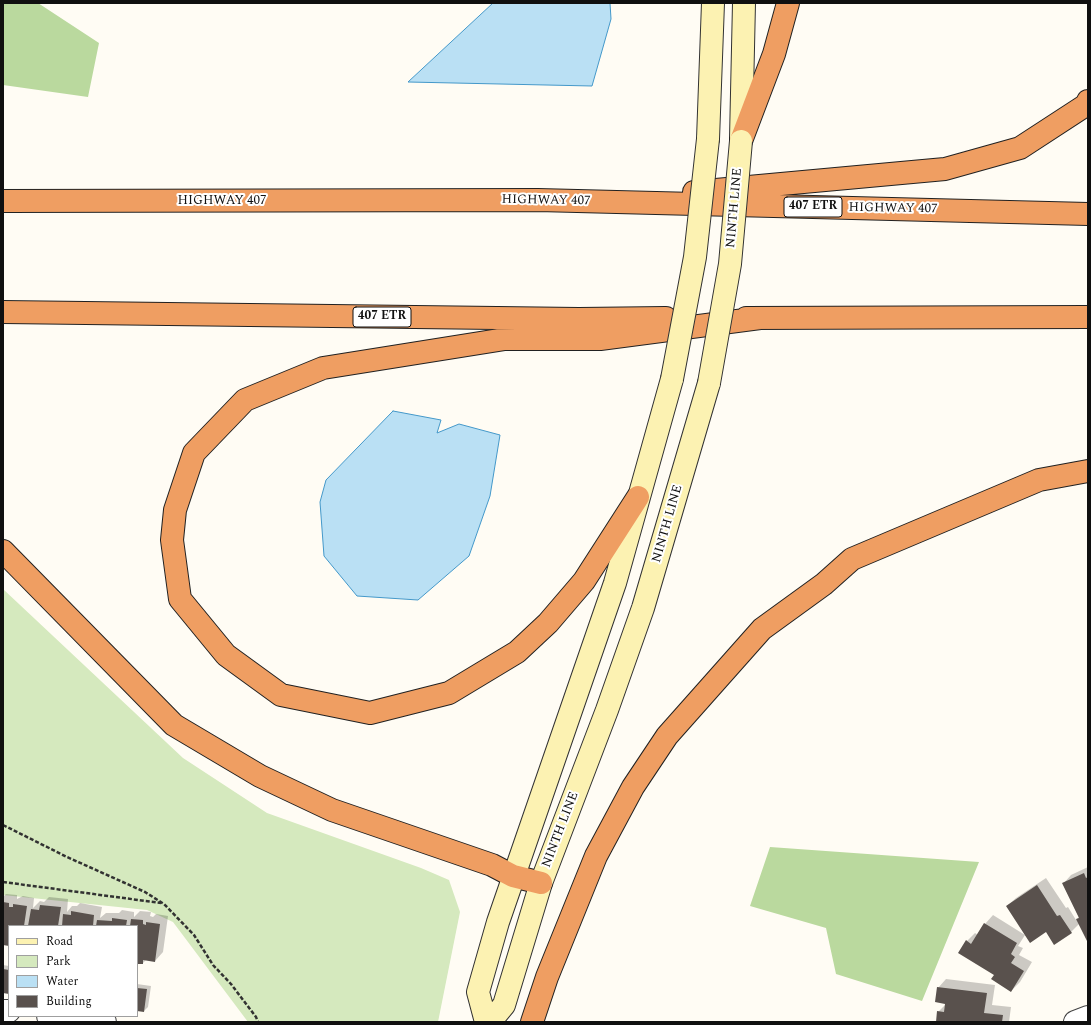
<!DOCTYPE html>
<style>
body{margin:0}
#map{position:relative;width:1091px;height:1025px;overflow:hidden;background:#fffcf4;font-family:Spectral,serif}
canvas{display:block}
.frame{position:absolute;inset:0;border:4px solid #101010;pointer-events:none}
.legend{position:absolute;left:8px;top:925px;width:130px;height:92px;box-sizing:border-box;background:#fff;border:1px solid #9f9f9f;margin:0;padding:5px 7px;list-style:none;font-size:12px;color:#101010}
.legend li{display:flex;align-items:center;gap:8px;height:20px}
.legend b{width:20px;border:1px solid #9f9f9f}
</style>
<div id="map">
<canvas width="1091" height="1025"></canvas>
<div class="frame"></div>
<ul class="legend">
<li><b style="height:5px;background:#fcf2b2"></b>Road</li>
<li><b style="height:11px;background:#d5e9be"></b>Park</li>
<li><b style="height:11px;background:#bae0f4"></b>Water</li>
<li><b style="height:11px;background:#59514d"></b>Building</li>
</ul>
</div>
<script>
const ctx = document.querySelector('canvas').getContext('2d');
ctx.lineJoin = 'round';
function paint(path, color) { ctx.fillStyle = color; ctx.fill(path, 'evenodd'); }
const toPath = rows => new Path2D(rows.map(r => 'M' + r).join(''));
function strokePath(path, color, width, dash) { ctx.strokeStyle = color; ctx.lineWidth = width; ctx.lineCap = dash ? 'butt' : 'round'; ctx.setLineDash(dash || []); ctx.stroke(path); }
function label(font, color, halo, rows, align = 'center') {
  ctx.font = font + ' Spectral,serif'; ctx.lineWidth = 4; ctx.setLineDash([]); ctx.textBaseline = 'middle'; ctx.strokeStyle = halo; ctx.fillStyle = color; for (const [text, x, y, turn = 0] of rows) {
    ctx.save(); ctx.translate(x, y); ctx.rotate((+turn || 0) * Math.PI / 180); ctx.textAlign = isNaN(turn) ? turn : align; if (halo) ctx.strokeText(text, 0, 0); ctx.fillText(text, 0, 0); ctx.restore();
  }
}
paint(toPath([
 [3,589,183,758,267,813,421,868,449,880,460,912,438,1022,248,1022,173,922,147,910,3,895]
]), '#d5e9be');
paint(toPath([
 [3,3,38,3,99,43,88,97,3,85],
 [770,847,979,862,922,1001,836,974,826,928,750,906]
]), '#bad99e');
const water = toPath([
 [493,3,610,3,611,19,592,86,408,82,493,3],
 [393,411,441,420,437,433,459,424,500,435,490,496,469,556,418,600,357,596,324,556,320,502,326,480,393,411]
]);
paint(water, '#bae0f4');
strokePath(water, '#4498c9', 1);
paint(toPath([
 [1088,867,1087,940,1079,924,1071,932,1046,931,1007,906,1016,898,1046,878,1066,908,1068,907,1076,920,1079,917,1063,884,1071,875],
 [6,894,17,895,17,899,23,896,34,898,33,908,40,901,44,902,49,897,68,899,67,912,72,906,77,906,80,903,102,907,100,918,106,913,119,913,122,910,134,912,134,917,140,911,151,912,150,916,153,917,156,914,168,916,163,952,155,961,146,960,143,963,137,963,137,926,9,926,9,945,3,944,3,897],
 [993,915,1025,935,1018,946,1023,948,1019,955,1032,962,1020,982,1011,991,995,975,967,941,975,933,978,935,985,924],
 [3,965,9,966,9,993,3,992],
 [946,979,995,985,992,1005,1011,1007,1009,1022,937,1022,938,1012,947,1003,938,988],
 [137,984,151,986,148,1007,144,1011,137,1010]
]), '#0003');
paint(toPath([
 [1084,873,1086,878,1088,877,1087,941,1076,919,1079,918,1062,883],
 [1037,885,1057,916,1060,915,1072,933,1054,945,1046,932,1030,943,1006,906],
 [3,902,9,903,9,907,13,907,13,904,27,906,24,926,9,926,9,946,3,945],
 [40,905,61,907,58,926,28,926,31,909,39,910],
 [71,911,94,915,93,926,62,926,63,914,71,915],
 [112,918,127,920,126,926,96,926,97,920,112,921],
 [131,919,143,920,143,924,146,925,146,922,160,924,155,962,143,960,143,964,137,964,137,926,130,926],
 [984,923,1017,943,1011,954,1015,957,1011,963,1024,971,1011,992,991,979,994,975,958,953,966,940,971,944],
 [3,969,9,970,9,994,3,993],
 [937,987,987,993,984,1013,1003,1015,1002,1022,936,1022,937,1011,944,1012,945,1004,935,1002],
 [137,988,147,989,144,1012,137,1011]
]), '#59514d');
const minor = toPath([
 [3,1011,9,1011],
 [48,1016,105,1022],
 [1075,1022,1088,1017]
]);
const secondary = toPath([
 [741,138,744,3],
 [708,139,713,3],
 [486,1022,478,992,498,922,615,583,672,379],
 [490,1022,504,1005,541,883,607,710,643,608,709,383]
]);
const motorway = toPath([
 [741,141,774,54,788,3],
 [694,192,945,169,1020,148,1086,105,1088,101],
 [3,201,538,200,1088,214],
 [3,312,579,319,666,318],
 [746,318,1088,317],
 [638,497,584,581,548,623,517,652,449,693,370,713,281,695,226,655,180,599,172,540,175,510,194,453,245,400,323,368,505,339,600,339,760,318],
 [3,551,174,725,260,776,332,810,492,865,513,876,541,883],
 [532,1022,547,977,596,856,633,787,667,736,762,629,824,584,852,559,1039,480,1088,471]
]);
strokePath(minor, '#434343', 24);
strokePath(secondary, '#323232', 24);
strokePath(motorway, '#212121', 24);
strokePath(toPath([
 [3,825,67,857,145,892,164,904,194,935,213,965,231,984,256,1017,258,1022],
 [3,882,161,903]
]), '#323232', 2.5, [4, 2]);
strokePath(minor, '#fff', 22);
strokePath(secondary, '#fcf2b2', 22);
strokePath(motorway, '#ef9e62', 22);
const secondaryBridge = toPath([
 [672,379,695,257,708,139],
 [709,383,730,264,741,141]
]);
strokePath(secondaryBridge, '#323232', 24, []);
strokePath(secondaryBridge, '#fcf2b2', 22);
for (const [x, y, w] of [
 [813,207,58],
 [382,317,58]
]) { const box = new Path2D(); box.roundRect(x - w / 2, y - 10, w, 20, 3); ctx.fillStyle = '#fff'; ctx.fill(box); strokePath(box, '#101010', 1); }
label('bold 12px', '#101010', null, [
 ["407 ETR",813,207],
 ["407 ETR",382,317]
]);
label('13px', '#101010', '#fff', [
 ["HIGHWAY 407",222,201],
 ["HIGHWAY 407",546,201,1],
 ["NINTH LINE",735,208,-85],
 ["HIGHWAY 407",893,209,1],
 ["NINTH LINE",668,524,-74],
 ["NINTH LINE",561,830,-69]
]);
</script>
